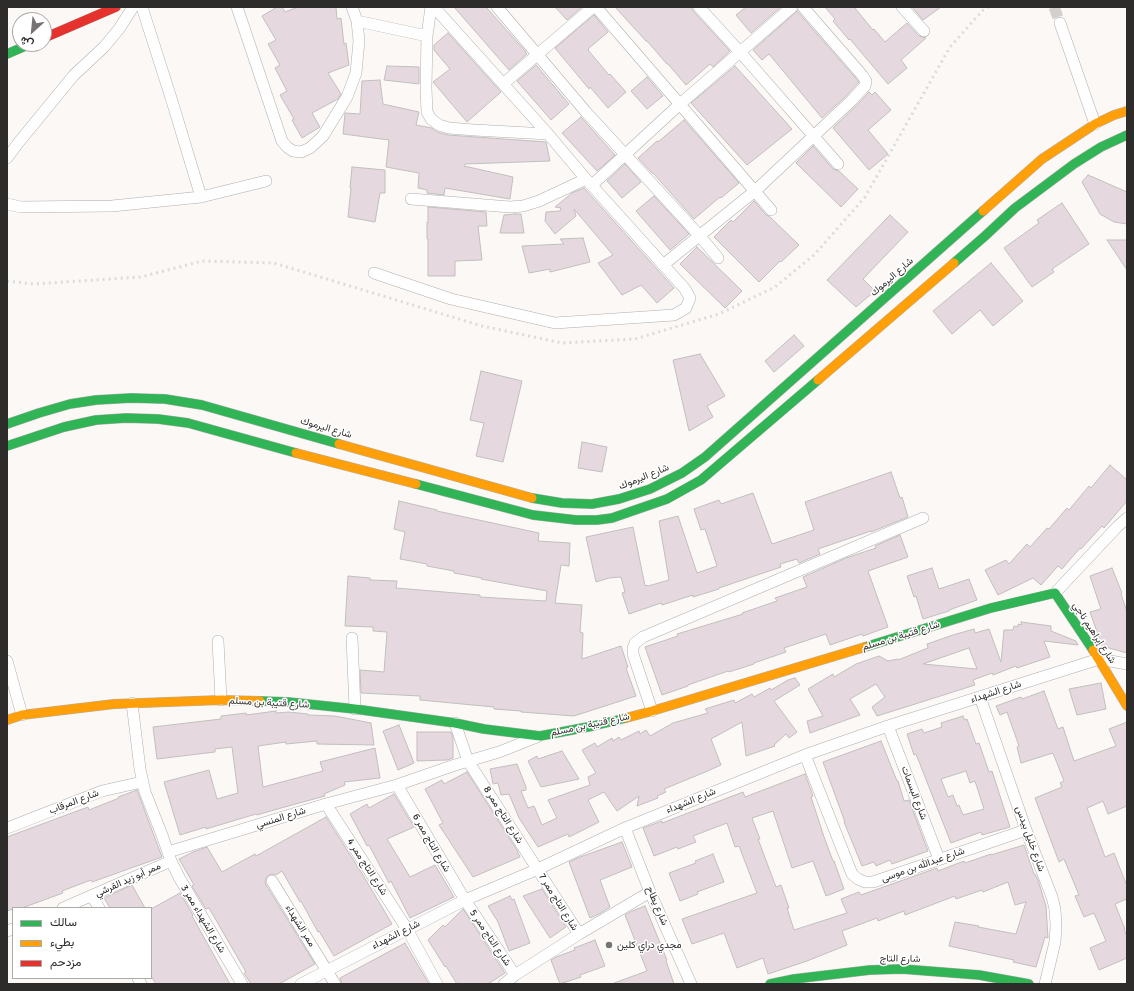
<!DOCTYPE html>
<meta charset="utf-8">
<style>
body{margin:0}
#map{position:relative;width:1134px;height:991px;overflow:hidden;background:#fbf8f6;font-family:Signika,Vazirmatn,sans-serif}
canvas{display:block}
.frame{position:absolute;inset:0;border:8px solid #2e2c2b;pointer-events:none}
.legend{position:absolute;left:12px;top:907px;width:140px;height:72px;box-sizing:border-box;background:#fff;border:1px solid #ababaa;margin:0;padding:5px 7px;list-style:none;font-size:12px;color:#2e2c2b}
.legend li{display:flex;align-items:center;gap:8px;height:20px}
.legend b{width:20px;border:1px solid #ababaa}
.north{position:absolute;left:12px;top:12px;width:40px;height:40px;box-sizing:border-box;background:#fff;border:1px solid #ababaa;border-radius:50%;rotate:207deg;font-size:11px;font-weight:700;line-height:16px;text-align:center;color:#2e2c2b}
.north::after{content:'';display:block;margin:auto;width:14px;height:18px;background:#767372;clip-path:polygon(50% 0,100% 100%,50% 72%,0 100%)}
</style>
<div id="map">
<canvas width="1134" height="991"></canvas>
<div class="frame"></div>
<ul class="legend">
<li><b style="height:5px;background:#30b455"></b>سالك</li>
<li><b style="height:5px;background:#ff9f0a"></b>بطيء</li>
<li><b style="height:5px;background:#e5322d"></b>مزدحم</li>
</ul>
<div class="north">ش</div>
</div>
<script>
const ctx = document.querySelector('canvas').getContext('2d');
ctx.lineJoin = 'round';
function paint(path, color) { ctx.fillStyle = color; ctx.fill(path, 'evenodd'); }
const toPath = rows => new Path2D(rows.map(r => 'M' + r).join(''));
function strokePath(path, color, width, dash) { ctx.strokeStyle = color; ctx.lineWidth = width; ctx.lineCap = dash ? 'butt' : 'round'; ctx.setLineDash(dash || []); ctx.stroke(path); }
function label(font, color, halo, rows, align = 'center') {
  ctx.font = font + ' Signika,Vazirmatn,sans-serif'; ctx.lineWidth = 3; ctx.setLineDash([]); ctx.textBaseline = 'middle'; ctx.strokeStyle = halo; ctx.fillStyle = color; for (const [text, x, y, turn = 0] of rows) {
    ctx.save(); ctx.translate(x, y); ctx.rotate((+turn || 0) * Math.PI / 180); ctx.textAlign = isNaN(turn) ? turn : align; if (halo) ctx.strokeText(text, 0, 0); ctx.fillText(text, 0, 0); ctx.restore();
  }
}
const building = toPath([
 [277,7,282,7,285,12,298,7,336,7,337,19,341,18,344,44,346,43,349,65,328,73,341,94,338,99,312,113,320,127,302,138,292,120,294,119,280,95,287,91,275,68,280,65,268,44,276,40,262,16,277,7],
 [454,7,486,7,526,52,525,52,527,54,509,70,454,7],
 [555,7,582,7,567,20,555,7],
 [615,7,691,7,694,12,730,51,713,67,710,64,686,85,668,64,667,64,647,41,646,41,615,7],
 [746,7,781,7,751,33,736,15,746,7],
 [825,7,854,7,873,30,874,29,885,42,907,23,919,36,926,38,901,60,907,68,888,84,850,39,849,40,833,21,835,19,825,7],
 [912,7,941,7,923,20,912,7],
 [797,11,859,82,846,96,822,118,769,54,762,60,753,50,797,11],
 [594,15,608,32,588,49,589,50,588,50,609,75,610,74,626,92,608,108,590,87,589,89,555,48,594,15],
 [448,33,501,92,467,122,433,82,450,69,434,50,434,45,448,33],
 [536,65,569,104,551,120,517,81,536,65],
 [387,66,419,67,419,84,384,80,387,66],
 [735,66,792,129,747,165,691,103,735,66],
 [647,77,663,96,647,109,631,91,647,77],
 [380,80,383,104,419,112,416,125,432,128,437,132,448,135,546,142,550,161,465,164,464,166,513,177,510,199,445,188,444,195,427,193,427,190,418,188,419,173,386,167,389,140,343,134,345,113,360,114,362,81,380,80],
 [869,92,872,95,875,92,891,110,868,130,888,154,869,170,833,128,856,106,869,92],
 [581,117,615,155,597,171,562,133,581,117],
 [684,120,739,183,721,198,720,197,694,219,653,173,652,173,638,158,657,141,658,142,684,120],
 [813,146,833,169,835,170,839,171,858,189,841,207,796,163,813,146],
 [625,164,641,182,622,198,607,181,625,164],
 [352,167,385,170,385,193,380,193,375,222,348,217,351,188,350,188,352,167],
 [1088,175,1127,192,1127,224,1114,222,1100,214,1082,182,1088,175],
 [584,188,674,288,657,303,641,285,622,295,598,263,613,255,574,209,576,216,555,234,545,221,546,212,560,211,561,208,555,207,572,193,584,188],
 [654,196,689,234,670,250,636,211,654,196],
 [754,201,766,215,770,217,799,245,781,262,780,261,759,282,714,237,731,220,733,222,754,201],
 [1062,203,1089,244,1052,269,1054,272,1032,287,1004,248,1039,223,1037,220,1062,203],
 [428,207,486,212,487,226,478,226,482,260,455,261,455,276,428,276,428,239,427,239,427,222,428,223,428,207],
 [515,214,521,214,524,233,500,233,504,215,515,214],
 [890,215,908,232,863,279,875,291,856,307,827,280,890,215],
 [583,238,590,262,550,272,550,269,529,273,522,246,564,244,560,239,583,238],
 [1107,240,1127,240,1127,270,1107,240],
 [697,247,742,291,725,308,680,264,697,247],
 [991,263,1023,301,993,326,980,310,952,334,933,311,991,263],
 [794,335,804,346,774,372,765,361,794,335],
 [700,354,725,396,707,406,713,417,689,431,673,360,700,354],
 [481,371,522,381,503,462,476,456,484,423,470,420,481,371],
 [582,442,607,447,602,472,578,468,582,442],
 [1110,465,1127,480,1127,501,1104,528,1102,526,1081,549,1080,548,1062,569,1058,566,1041,585,1033,578,998,595,985,570,1006,560,1009,564,1027,544,1030,547,1047,528,1049,529,1067,508,1069,510,1089,486,1091,488,1110,465],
 [891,472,900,498,902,497,908,517,871,532,871,531,818,549,820,554,799,563,797,559,780,564,781,567,719,588,719,589,693,597,693,595,662,605,661,603,629,614,622,593,625,592,621,577,609,578,596,582,586,537,633,527,645,586,647,585,648,586,669,580,659,521,678,516,697,573,717,566,705,529,701,530,694,509,719,500,721,504,753,493,772,544,814,530,805,502,891,472],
 [399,501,437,510,437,511,539,533,538,541,570,543,569,566,561,565,555,603,582,605,580,632,583,633,582,659,621,646,628,667,626,668,636,696,574,716,521,712,521,711,494,709,494,707,420,700,420,696,361,693,360,670,384,672,387,632,373,631,373,627,345,626,348,576,370,578,370,580,397,581,396,588,480,595,480,597,546,601,547,591,481,579,482,578,454,573,454,571,427,566,427,564,400,559,405,532,394,529,399,501],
 [900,535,908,557,868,571,888,627,863,636,862,634,830,645,826,634,784,648,786,652,754,663,754,664,729,672,728,671,688,685,688,686,662,695,645,647,678,636,677,634,743,614,742,613,777,601,775,598,807,587,803,577,846,558,876,548,875,546,900,535],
 [932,568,939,589,969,579,977,600,949,610,949,611,923,619,916,596,914,597,907,576,932,568],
 [1112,568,1122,593,1121,594,1127,612,1127,653,1102,646,1090,612,1101,609,1090,576,1112,568],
 [1021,622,1051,626,1051,631,1076,641,1078,645,1044,641,1050,657,1017,668,1016,666,993,675,992,673,973,680,975,685,912,705,877,716,872,707,885,697,876,684,850,699,860,715,810,733,807,721,823,716,808,689,833,674,834,677,856,664,879,656,888,661,898,659,898,660,928,648,927,644,953,635,974,629,975,633,989,629,1001,662,1004,630,1013,630,1014,626,1018,627,1018,624,1022,625,1021,622],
 [969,648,977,669,923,664,969,648],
 [795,678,800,685,774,701,797,732,789,738,786,734,774,745,775,746,746,756,742,722,711,739,721,765,703,773,664,789,666,792,657,796,658,798,637,806,639,796,617,811,604,792,588,800,599,822,569,837,568,834,538,847,519,818,509,794,501,795,498,783,493,784,490,769,517,764,526,787,526,790,521,791,528,808,534,806,542,825,557,818,548,800,590,785,588,777,596,773,582,750,595,743,597,747,612,738,613,741,619,737,621,740,639,731,640,734,646,730,650,736,673,723,708,713,705,709,734,700,735,703,752,694,754,697,770,688,771,690,788,680,795,678],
 [1101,683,1106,709,1077,715,1069,689,1101,683],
 [1044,691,1058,729,1063,727,1074,761,1116,746,1109,729,1127,722,1127,806,1108,814,1103,801,1087,808,1105,857,1114,853,1127,886,1127,899,1115,904,1125,929,1124,929,1127,936,1127,958,1099,970,1090,948,1106,941,1094,913,1084,917,1075,896,1079,895,1064,859,1059,862,1035,798,1062,787,1060,783,1064,781,1053,753,1021,763,1017,747,1019,746,1007,712,1000,715,996,706,1021,697,1022,699,1044,691],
 [276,711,276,713,289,712,308,714,308,715,335,716,371,723,374,745,317,744,317,741,286,744,286,742,258,746,263,787,323,771,320,762,375,748,380,778,344,782,345,785,324,794,325,796,281,808,257,815,256,814,206,829,206,827,180,835,164,782,209,770,217,799,238,793,232,747,215,749,215,752,157,759,153,727,221,719,221,716,246,713,246,715,276,711],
 [963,716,965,720,967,719,976,744,979,743,989,772,992,771,1010,827,982,835,981,832,951,843,916,754,914,755,907,734,922,729,924,733,942,727,941,723,963,716],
 [966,771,970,783,975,781,984,809,963,815,959,805,957,806,953,795,948,797,941,779,966,771],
 [399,725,414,763,398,770,383,731,399,725],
 [417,732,451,732,453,737,453,758,447,760,417,761,417,732],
 [881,741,897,781,898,781,904,801,909,800,928,851,892,864,890,860,876,866,874,862,862,866,844,822,845,822,823,762,881,741],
 [562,751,579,779,541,787,528,761,537,756,538,759,562,751],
 [467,772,517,850,520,857,473,877,439,825,443,823,425,789,442,780,444,784,467,772],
 [805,774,813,796,811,797,824,837,833,861,834,861,844,889,826,896,813,861,792,868,773,811,752,818,760,839,758,839,776,887,781,885,789,908,787,908,794,930,847,913,841,899,859,892,861,895,937,868,938,871,964,861,965,863,991,854,991,855,1024,845,1034,874,1035,874,1038,880,1046,906,1048,938,1045,937,1036,967,1013,962,1014,960,949,946,955,922,979,926,978,927,1016,934,1026,902,1015,905,1008,882,983,892,982,890,956,899,955,896,905,915,904,911,878,921,877,918,842,931,847,945,807,961,768,974,763,958,737,968,724,933,692,944,682,919,757,893,739,846,735,847,727,823,693,836,696,842,678,849,677,847,654,856,643,828,662,821,662,823,743,792,745,797,805,774],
 [137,790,162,857,92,882,91,880,62,891,63,893,22,908,13,908,13,909,7,911,7,837,88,807,89,810,119,798,118,797,137,790],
 [394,794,414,827,387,839,410,877,435,865,454,897,410,918,391,881,389,883,369,845,367,846,350,814,367,804,369,808,394,794],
 [326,817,363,875,392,924,334,956,319,931,318,932,301,901,300,902,282,871,276,875,272,874,269,875,266,878,265,882,266,885,315,964,279,984,251,984,244,973,246,972,209,908,206,909,192,886,194,885,179,859,193,852,207,847,222,872,255,854,256,856,326,817],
 [622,842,632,867,600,880,610,907,599,914,590,918,569,862,580,857,622,842],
 [713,854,724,882,697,892,698,894,680,901,669,873,696,863,695,861,713,854],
 [132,885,145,908,110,908,104,898,132,885],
 [542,889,566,927,550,938,523,896,542,889],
 [180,893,193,915,192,916,230,984,156,984,151,976,151,909,180,893],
 [510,896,512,900,514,899,530,943,509,951,498,922,488,906,510,896],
 [645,906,667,960,666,961,674,984,614,984,614,983,647,971,625,915,632,911,645,906],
 [463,909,505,973,488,984,457,984,446,966,445,967,428,940,443,925,445,927,463,909],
 [595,940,605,966,580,975,581,977,560,984,551,960,556,957,575,950,574,948,595,940],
 [405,943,429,984,342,984,340,978,405,943]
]);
paint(building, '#e6d8df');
strokePath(building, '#c1bfbe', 1);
strokePath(toPath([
 [1054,7,1060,23]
]), '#d2cfcd', 11, [11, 5.5]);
const street = toPath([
 [142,7,172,101,201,197],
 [237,7,282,141,287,147,293,151,301,152,310,148,323,136,347,97,356,73,359,41,357,21,352,7],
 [431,7,427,36,426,88,427,112,431,119,439,125,449,128,474,130,548,134],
 [497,7,586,112,699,235,718,258],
 [596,7,771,210],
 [699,7,740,52,838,164],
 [902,7,924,31],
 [357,21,427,36],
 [1060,23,1095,124],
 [503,84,593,7],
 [7,158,19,142,74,75,104,47,119,29,133,7],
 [592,185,680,104,792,7],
 [411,199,510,207,523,206,539,201,586,179],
 [7,204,21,207,112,206,201,197,266,181],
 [663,265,755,191,851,101,865,86,866,81,862,75,803,7],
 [374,273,451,299,555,323,674,315,686,308,690,298,685,289,586,179,548,134,434,7],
 [1055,593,1118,526,1127,518],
 [352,638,355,709],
 [218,641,221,700],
 [7,661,22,715],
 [980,697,1026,830,1052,897,1055,909,1056,925,1055,942,1045,984],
 [132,703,140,769,145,792,162,835,171,861,180,879,242,984],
 [652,711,633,654,633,648,635,643,643,637,923,518],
 [455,723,468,761,579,934],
 [888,726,939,859],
 [805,755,852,874,858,879,865,882,873,882,1026,830],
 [397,785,465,900,515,975],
 [326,804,407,929,437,984],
 [7,828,102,791,142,782],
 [625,828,650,892,691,984],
 [168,852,326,804,397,785,455,765,499,752,537,737],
 [272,881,335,984],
 [92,896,99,908],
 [63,908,171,861],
 [7,931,13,929],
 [138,978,141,984],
 [301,984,465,900,538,869,625,828,805,755,888,726,1099,659,1127,664],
 [504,984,515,975,579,934,650,892]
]);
const fast = toPath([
 [7,54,30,44],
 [954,263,985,236,1015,208,1074,164,1101,147,1127,135],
 [7,424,39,413,70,404,96,400,131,398,165,399,202,405,339,444],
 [7,446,64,427,96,420,126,418,158,419,188,423,296,453],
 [416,484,533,515,576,520,597,520,612,518,667,499,701,480,818,380],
 [532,498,562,503,592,504,619,499,650,489,682,473,705,457,983,211],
 [865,647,991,608,1055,593,1093,650],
 [260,701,288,702,355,709,455,723,484,729,540,736,593,726,626,718],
 [770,984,794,979,870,970,902,969,979,975,1029,984]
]);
const slow = toPath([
 [983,211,1042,159,1095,124,1114,115,1127,111],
 [818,380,954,263],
 [339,444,532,498],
 [296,453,416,484],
 [1093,650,1127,706],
 [626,718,652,711,865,647],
 [7,720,22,715,114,704,221,700,260,701]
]);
const jam = toPath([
 [44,38,116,7]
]);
strokePath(street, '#b1afad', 12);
strokePath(fast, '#b1afad', 10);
strokePath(slow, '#b1afad', 10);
strokePath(jam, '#b1afad', 10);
strokePath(street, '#fefefe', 11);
strokePath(fast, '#30b455', 9);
strokePath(slow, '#ff9f0a', 9);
strokePath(jam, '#e5322d', 9);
strokePath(toPath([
 [7,281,34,284,141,277,202,261,274,263,482,326,562,343,635,339,719,314,775,287,814,255,865,197,950,47,983,10,989,7]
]), '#dcdbdb', 3, [2, 4]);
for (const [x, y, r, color] of [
 [609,945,4,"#767372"]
]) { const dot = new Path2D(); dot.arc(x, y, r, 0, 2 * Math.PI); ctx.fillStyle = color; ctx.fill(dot); strokePath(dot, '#fff', 1.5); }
label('10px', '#2e2c2b', '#fff', [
 ["شارع اليرموك",892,277,-41],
 ["شارع اليرموك",326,428,16],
 ["شارع اليرموك",644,477,-22],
 ["شارع إبراهيم ناجي",1094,633,57],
 ["شارع قتيبة بن مسلم",901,636,-17],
 ["شارع الشهداء",996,692,-18],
 ["شارع قتيبة بن مسلم",269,703,3],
 ["شارع قتيبة بن مسلم",590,725,-12],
 ["شارع البسمات",914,793,69],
 ["شارع الشهداء",691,801,-22],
 ["شارع المرقاب",74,802,-21],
 ["شارع التاج ممر 8",503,815,58],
 ["شارع المنسي",281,818,-17],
 ["شارع خليل بيدس",1030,839,70],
 ["شارع التاج ممر 6",431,843,60],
 ["شارع عبدالله بن موسى",923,865,-19],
 ["شارع التاج ممر 4",367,867,57],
 ["ممر أبو زيد القرشي",128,880,-24],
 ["شارع التاج ممر 7",558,902,58],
 ["شارع يطاح",657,906,67],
 ["شارع الشهداء ممر 3",203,919,59],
 ["ممر الشهداء",300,926,58],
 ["شارع الشهداء",396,935,-27],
 ["شارع التاج ممر 5",490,938,56],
 ["شارع التاج",900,959,1]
]);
label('10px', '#2e2c2b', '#fff', [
 ["مجدي دراي كلين",617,945]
], 'left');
</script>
